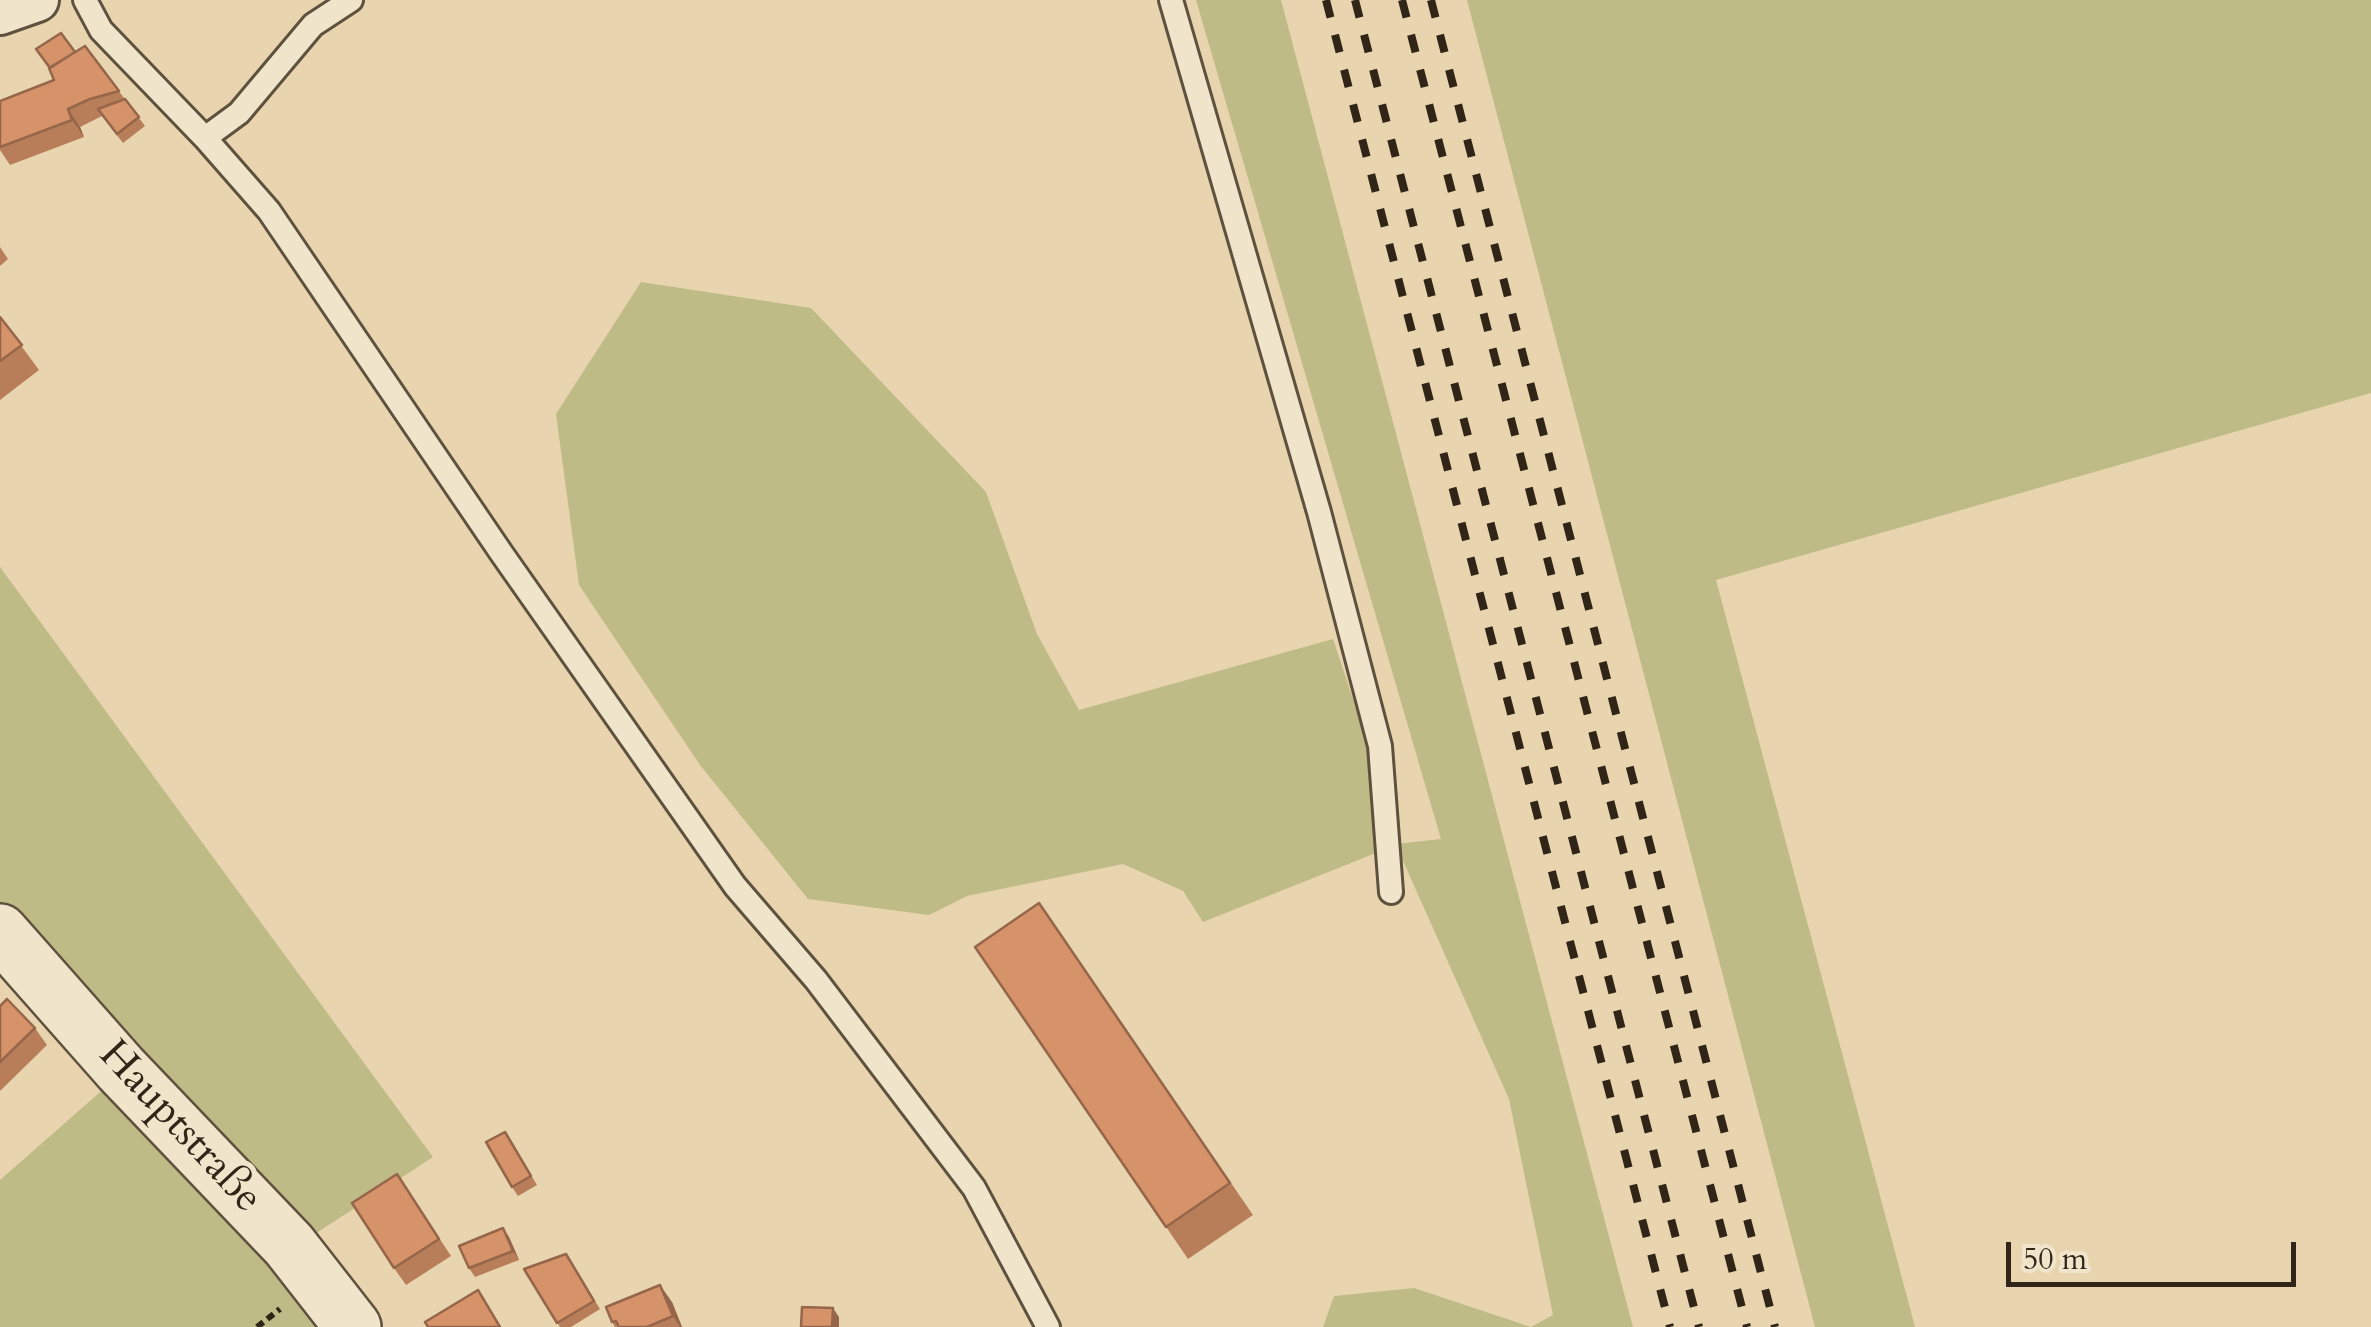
<!DOCTYPE html>
<meta charset="utf-8">
<style>
body{margin:0}
#map{position:relative;width:2371px;height:1327px;overflow:hidden;background:#e8d5af;font-family:Cardo,serif}
canvas{display:block}
.scale{position:absolute;left:2006px;top:1242px;width:290px;height:45px;box-sizing:border-box;border:5px solid #302517;border-top:0;padding-left:12px;font-size:30px;line-height:35px;white-space:nowrap;color:#302517;-webkit-text-stroke:8px #f0e4cb;paint-order:stroke}
</style>
<div id="map">
<canvas width="2371" height="1327"></canvas>
<div class="scale">50 m</div>
</div>
<script>
const ctx = document.querySelector('canvas').getContext('2d');
ctx.lineJoin = 'round';
function paint(path, color) { ctx.fillStyle = color; ctx.fill(path, 'evenodd'); }
const toPath = rows => new Path2D(rows.map(r => 'M' + r).join(''));
function strokePath(path, color, width, dash) { ctx.strokeStyle = color; ctx.lineWidth = width; ctx.lineCap = dash ? 'butt' : 'round'; ctx.setLineDash(dash || []); ctx.stroke(path); }
function label(font, color, halo, rows, align = 'center') {
  ctx.font = font + ' Cardo,serif'; ctx.lineWidth = 10; ctx.setLineDash([]); ctx.textBaseline = 'middle'; ctx.strokeStyle = halo; ctx.fillStyle = color; for (const [text, x, y, turn = 0] of rows) {
    ctx.save(); ctx.translate(x, y); ctx.rotate((+turn || 0) * Math.PI / 180); ctx.textAlign = isNaN(turn) ? turn : align; if (halo) ctx.strokeText(text, 0, 0); ctx.fillText(text, 0, 0); ctx.restore();
  }
}
paint(toPath([
 [1196,0,1281,0,1633,1327,1323,1327,1334,1296,1414,1288,1531,1327,1553,1315,1509,1099,1396,845,1203,922,1183,891,1123,864,967,896,929,915,808,899,700,765,579,585,556,414,641,282,811,308,986,492,1037,634,1079,710,1333,639,1396,828,1396,844,1441,839],
 [1467,0,2371,0,2371,393,1716,580,1915,1327,1815,1327],
 [0,567,433,1157,278,1258,330,1327,0,1327,0,1180,132,1064,0,915]
]), '#bebb86');
const service = toPath([
 [85,0,101,30,205,138,239,113,313,25,351,0],
 [1171,0,1319,512,1380,746,1391,892],
 [205,138,269,211,502,554,735,886,816,980,974,1188,1048,1327]
]);
const minor = toPath([
 [0,13,37,0]
]);
const tertiary = toPath([
 [0,932,121,1069,289,1245,353,1327]
]);
strokePath(service, '#5e513d', 28);
strokePath(minor, '#5e513d', 48);
strokePath(tertiary, '#5e513d', 60);
strokePath(toPath([
 [257,1327,280,1309]
]), '#302517', 6, [8, 5]);
strokePath(service, '#f0e4cb', 22);
strokePath(minor, '#f0e4cb', 42);
strokePath(tertiary, '#f0e4cb', 55);
strokePath(toPath([
 [1326,0,1670,1327],
 [1355,0,1699,1327],
 [1402,0,1747,1327],
 [1431,0,1775,1327]
]), '#302517', 8, [18, 18]);
paint(toPath([
 [85,46,145,126,123,143,102,116,80,127,84,137,10,165,0,150,0,101,54,80,75,52],
 [0,247,8,259,0,266],
 [0,317,39,370,0,400],
 [1039,903,1253,1215,1188,1259,975,947],
 [0,1006,35,1028,47,1045,0,1091],
 [505,1132,537,1185,518,1196,512,1187],
 [397,1174,451,1256,406,1285,394,1268],
 [503,1228,509,1237,519,1260,475,1277,469,1268],
 [572,1263,600,1309,571,1327,560,1327,524,1269],
 [672,1302,682,1327,615,1327,612,1322]
]), '#b87e5a');
paint(toPath([
 [68,109,80,127,84,137,72,120],
 [503,1228,509,1237,519,1260,513,1251],
 [660,1285,672,1302,682,1327,680,1327,673,1316],
 [833,1308,839,1317,839,1327,832,1327]
]), '#96664a');
const building = toPath([
 [61,33,75,52,50,68,36,49,61,33],
 [85,46,119,91,90,99,68,109,72,120,0,147,0,101,54,80,49,68,85,46],
 [125,99,139,117,117,134,98,109,125,99],
 [0,317,22,345,0,361,0,317],
 [1039,903,1230,1183,1166,1227,975,947,1039,903],
 [7,999,35,1028,0,1062,0,1006,7,999],
 [505,1132,531,1176,512,1187,486,1142,505,1132],
 [397,1174,439,1239,394,1268,352,1203,397,1174],
 [503,1228,513,1251,469,1268,459,1246,503,1228],
 [566,1254,594,1301,557,1323,524,1269,566,1254],
 [660,1285,673,1316,647,1327,619,1327,616,1321,612,1322,606,1307,660,1285],
 [478,1290,500,1327,428,1327,425,1322,478,1290],
 [802,1307,833,1308,832,1327,801,1327,802,1307]
]);
paint(building, '#d69269');
strokePath(building, '#96664a', 2.5);
label('42px', '#302517', '#f0e4cb', [
 ["Hauptstraße",179,1128,47]
]);
</script>
